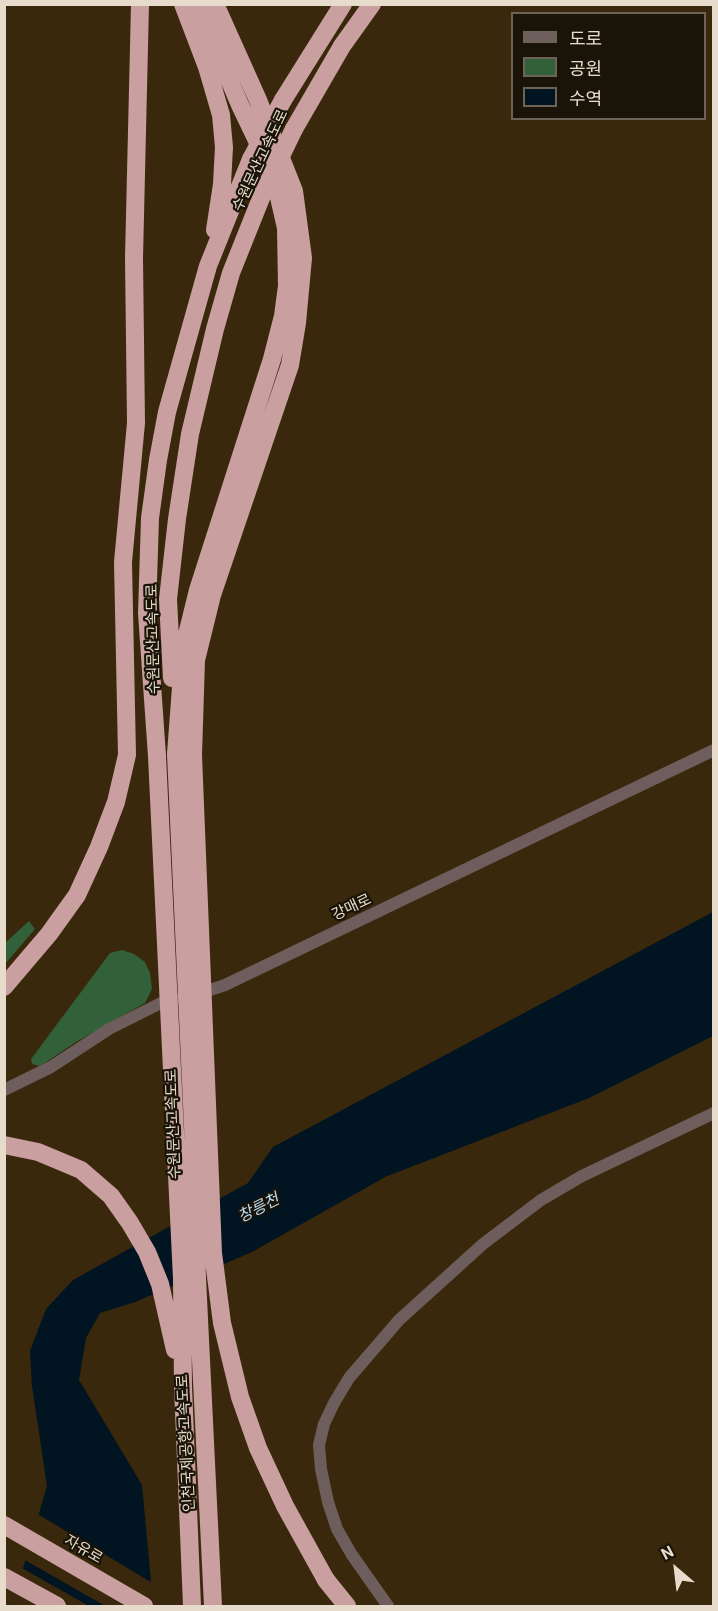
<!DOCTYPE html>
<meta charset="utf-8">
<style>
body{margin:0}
#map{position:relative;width:718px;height:1611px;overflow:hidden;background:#39280b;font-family:Roboto,"Noto Sans KR",sans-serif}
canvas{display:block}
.frame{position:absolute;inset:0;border:6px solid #e7dccc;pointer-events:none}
.legend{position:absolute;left:511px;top:12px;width:195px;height:108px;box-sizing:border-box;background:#1a1307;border:2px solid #6c6356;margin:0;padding:8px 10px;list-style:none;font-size:18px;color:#e7dccc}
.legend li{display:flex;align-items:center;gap:12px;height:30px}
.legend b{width:30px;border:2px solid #6c6356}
.north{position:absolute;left:646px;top:1539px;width:60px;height:60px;-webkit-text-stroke:4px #1a1307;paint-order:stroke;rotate:332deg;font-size:16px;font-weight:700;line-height:24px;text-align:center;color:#e7dccc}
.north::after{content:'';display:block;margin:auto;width:21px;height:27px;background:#e7dccc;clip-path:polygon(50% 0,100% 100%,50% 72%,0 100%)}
</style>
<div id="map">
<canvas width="718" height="1611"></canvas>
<div class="frame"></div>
<ul class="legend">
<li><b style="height:8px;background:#6e5d5d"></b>도로</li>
<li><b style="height:16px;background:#326038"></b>공원</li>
<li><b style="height:16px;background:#001422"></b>수역</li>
</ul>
<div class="north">N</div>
</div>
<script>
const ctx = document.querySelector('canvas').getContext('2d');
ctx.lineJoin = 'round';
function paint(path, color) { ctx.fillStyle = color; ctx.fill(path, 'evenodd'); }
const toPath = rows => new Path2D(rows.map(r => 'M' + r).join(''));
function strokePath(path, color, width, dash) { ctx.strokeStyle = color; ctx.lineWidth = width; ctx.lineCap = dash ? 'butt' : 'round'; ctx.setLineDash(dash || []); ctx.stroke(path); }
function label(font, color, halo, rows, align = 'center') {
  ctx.font = font + ' Roboto,"Noto Sans KR",sans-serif'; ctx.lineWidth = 4.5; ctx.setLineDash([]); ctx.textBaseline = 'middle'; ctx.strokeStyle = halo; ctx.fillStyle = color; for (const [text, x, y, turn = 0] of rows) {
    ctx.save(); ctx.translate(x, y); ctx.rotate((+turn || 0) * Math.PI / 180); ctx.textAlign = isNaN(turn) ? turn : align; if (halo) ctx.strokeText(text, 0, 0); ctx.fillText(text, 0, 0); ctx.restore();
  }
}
paint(toPath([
 [29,921,35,929,5,964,5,943],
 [122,950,134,954,145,962,150,973,152,989,145,1003,76,1042,45,1063,39,1066,32,1064,31,1059,110,953]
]), '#326038');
paint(toPath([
 [713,912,713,1036,589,1098,385,1177,252,1252,135,1302,100,1313,86,1338,79,1380,142,1485,152,1592,146,1606,12,1606,47,1486,32,1386,30,1351,46,1309,73,1280,248,1183,273,1147]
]), '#001422');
paint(toPath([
 [36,1513,154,1584,155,1593,149,1606,105,1606,23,1559],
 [20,1567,89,1606,16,1606,10,1603]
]), '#39280b');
strokePath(toPath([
 [198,994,225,985,714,750],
 [4,1090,51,1067,109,1029,163,1002,175,999],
 [388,1606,352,1555,337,1529,328,1502,321,1469,319,1445,324,1424,334,1403,349,1378,399,1320,483,1244,541,1200,582,1176,714,1113]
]), '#6e5d5d', 12);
strokePath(toPath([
 [183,4,207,67,221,115,224,147,222,184,215,230],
 [283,100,343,4],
 [294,129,342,46,372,4],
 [172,678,168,599,177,519,190,434,215,329,231,273,263,193],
 [176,754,184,647,198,590,272,359,283,316,287,286,286,228,278,193,265,157,240,105,197,4],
 [193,755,196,660,212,595,290,365,297,323,303,258,294,191,258,100,215,4],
 [157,756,147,613,150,518,158,460,167,412,208,266,251,159],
 [4,987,49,934,77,895,99,847,116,802,127,755,123,562,136,423,134,258,140,4],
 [4,1145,38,1152,81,1170,111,1196,130,1223,147,1252,160,1284,175,1350],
 [197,1278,213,1606],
 [182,1279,183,1387,192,1606],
 [4,1525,144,1606],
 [4,1577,57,1606],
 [326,1580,347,1606]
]), '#c99fa0', 18);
strokePath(toPath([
 [251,159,283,100],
 [263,193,294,129],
 [176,754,193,1125,197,1278],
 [193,755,213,1253,222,1323,240,1397,258,1448,285,1506,326,1580],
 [157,756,182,1279]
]), '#c99fa0', 18);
label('15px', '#e7dccc', '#1a1307', [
 ["수원문산고속도로",261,161,-65],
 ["수원문산고속도로",154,639,-91],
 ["강매로",352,908,-25],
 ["수원문산고속도로",174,1124,-92],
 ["인천국제공항고속도로",187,1443,-93],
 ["자유로",83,1550,30]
]);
label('italic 16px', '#b9def8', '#1a1307', [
 ["창릉천",259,1209,-27]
]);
</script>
